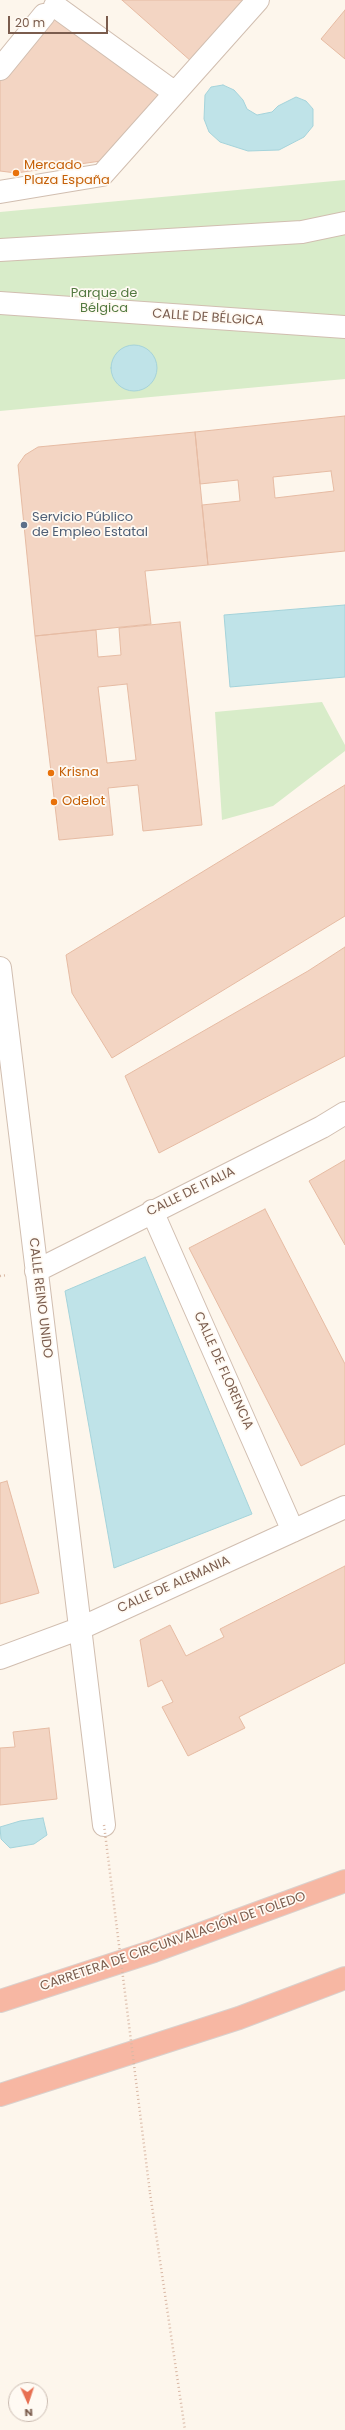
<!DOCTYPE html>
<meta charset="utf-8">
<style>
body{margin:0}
#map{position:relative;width:345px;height:2430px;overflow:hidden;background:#fdf6ec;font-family:Poppins,sans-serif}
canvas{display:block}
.north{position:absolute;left:8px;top:2382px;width:40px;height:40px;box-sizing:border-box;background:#fffaf3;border:1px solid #cabbb1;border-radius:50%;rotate:177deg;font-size:11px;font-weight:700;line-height:16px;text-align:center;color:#7a5c4d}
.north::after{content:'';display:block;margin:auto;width:14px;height:18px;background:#e76f51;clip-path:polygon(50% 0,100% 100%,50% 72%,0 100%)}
.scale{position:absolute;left:8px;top:16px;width:100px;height:18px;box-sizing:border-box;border:2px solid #7a5c4d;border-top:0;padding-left:5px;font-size:12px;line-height:14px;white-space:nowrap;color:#7a5c4d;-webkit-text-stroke:3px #fffaf3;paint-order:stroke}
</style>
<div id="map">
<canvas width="345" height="2430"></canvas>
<div class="north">N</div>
<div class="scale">20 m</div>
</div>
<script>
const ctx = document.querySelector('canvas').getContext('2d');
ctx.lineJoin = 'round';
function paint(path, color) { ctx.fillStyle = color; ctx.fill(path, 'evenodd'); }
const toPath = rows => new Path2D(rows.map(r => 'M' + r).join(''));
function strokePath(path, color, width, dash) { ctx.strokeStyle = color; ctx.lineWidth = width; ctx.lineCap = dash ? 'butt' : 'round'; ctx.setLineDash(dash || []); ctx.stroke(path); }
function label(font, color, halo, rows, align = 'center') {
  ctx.font = font + ' Poppins,sans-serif'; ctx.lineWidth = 3.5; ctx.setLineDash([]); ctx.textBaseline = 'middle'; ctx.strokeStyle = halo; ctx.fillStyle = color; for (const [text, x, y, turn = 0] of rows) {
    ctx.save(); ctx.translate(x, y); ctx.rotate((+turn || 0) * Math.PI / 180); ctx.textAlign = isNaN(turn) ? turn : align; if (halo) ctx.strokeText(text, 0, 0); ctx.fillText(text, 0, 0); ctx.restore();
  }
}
paint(toPath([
 [345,180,345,379,0,411,0,212],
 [322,702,345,745,345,751,273,806,222,820,215,712]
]), '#d8ecc9');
const water = toPath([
 [223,85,234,90,243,100,247,109,257,115,272,112,278,106,296,97,306,101,313,109,313,126,304,137,279,150,248,151,220,142,209,132,204,119,205,95,211,87,223,85],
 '111 368a23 23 0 1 1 46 0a23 23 0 1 1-46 0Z',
 [345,605,345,677,230,687,224,615,345,605],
 [145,1257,252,1514,114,1568,65,1291,145,1257],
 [43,1818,47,1835,34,1844,10,1848,1,1839,0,1827,20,1821,43,1818]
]);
paint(water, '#bfe3e8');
strokePath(water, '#a5d3da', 1);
const building = toPath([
 [122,0,246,0,192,62,122,0],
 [345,10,345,59,321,39,345,10],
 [57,11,166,97,108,160,16,173,0,171,0,77,57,11],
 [345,416,345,551,208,565,202,505,240,501,238,480,200,484,195,432,345,416],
 [331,471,334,491,275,498,273,477,331,471],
 [195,432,208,565,145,571,151,624,35,636,18,465,25,455,38,447,195,432],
 [180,622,202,825,143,831,138,785,108,788,113,835,59,840,35,636,96,630,98,657,121,655,119,628,180,622],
 [127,684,136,760,107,763,98,687,127,684],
 [345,785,345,916,112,1058,72,993,66,955,345,785],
 [345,947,345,1056,159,1153,125,1076,308,971,345,947],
 [345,1160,345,1245,309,1181,345,1160],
 [265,1209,345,1364,345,1444,301,1466,189,1248,265,1209],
 [7,1481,39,1593,0,1604,0,1483,7,1481],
 [345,1566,345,1663,239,1717,245,1728,188,1756,162,1707,173,1702,162,1680,148,1687,140,1640,170,1625,186,1656,224,1637,220,1629,345,1566],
 [49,1728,57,1799,0,1805,0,1748,15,1747,13,1732,49,1728]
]);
paint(building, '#f3d5c3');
strokePath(building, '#e6bba3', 1);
const street = toPath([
 [55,6,175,93],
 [0,69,44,15],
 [0,192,102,175,258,0],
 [0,250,302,232,345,223],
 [0,303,345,327],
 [0,968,104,1825],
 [152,1211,293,1531],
 [36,1271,322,1127,345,1113],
 [0,1658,81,1628,345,1507]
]);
const highway = toPath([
 [0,2001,154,1951,345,1881],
 [0,2095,239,2018,345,1978]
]);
strokePath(street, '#d1beb0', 24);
strokePath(highway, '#dad1cd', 24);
strokePath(toPath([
 [0,1276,8,1275],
 [150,2193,185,2430]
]), '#d9b8a5', 2.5, [1, 3]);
strokePath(street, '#fff', 22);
strokePath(highway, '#f7b7a3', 22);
strokePath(toPath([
 [104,1825,150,2193]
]), '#d9b8a5', 2.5, [1, 3]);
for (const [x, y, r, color] of [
 [16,173,4,"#e8710a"],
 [24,525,4,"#5c6f8a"],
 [51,773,4,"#e8710a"],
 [54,802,4,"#e8710a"]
]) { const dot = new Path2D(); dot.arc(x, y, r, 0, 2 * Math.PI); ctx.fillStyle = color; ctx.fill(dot); strokePath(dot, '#fffaf3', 1.5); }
label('13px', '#c56008', '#fffaf3', [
 ["Mercado",24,166],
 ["Plaza España",24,181],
 ["Krisna",59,773],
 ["Odelot",62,802]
], 'left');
label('13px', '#537a41', '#fffaf3', [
 ["Parque de",104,294],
 ["Bélgica",104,309]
]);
label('13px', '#7a5c4d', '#fffaf3', [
 ["CALLE DE BÉLGICA",208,318,4],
 ["CALLE DE ITALIA",191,1192,-26],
 ["CALLE REINO UNIDO",40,1298,83],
 ["CALLE DE FLORENCIA",223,1371,66],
 ["CALLE DE ALEMANIA",174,1585,-24],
 ["CARRETERA DE CIRCUNVALACIÓN DE TOLEDO",173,1942,-19]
]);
label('13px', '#4e5e75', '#fffaf3', [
 ["Servicio Público",32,518],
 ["de Empleo Estatal",32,533]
], 'left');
</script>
